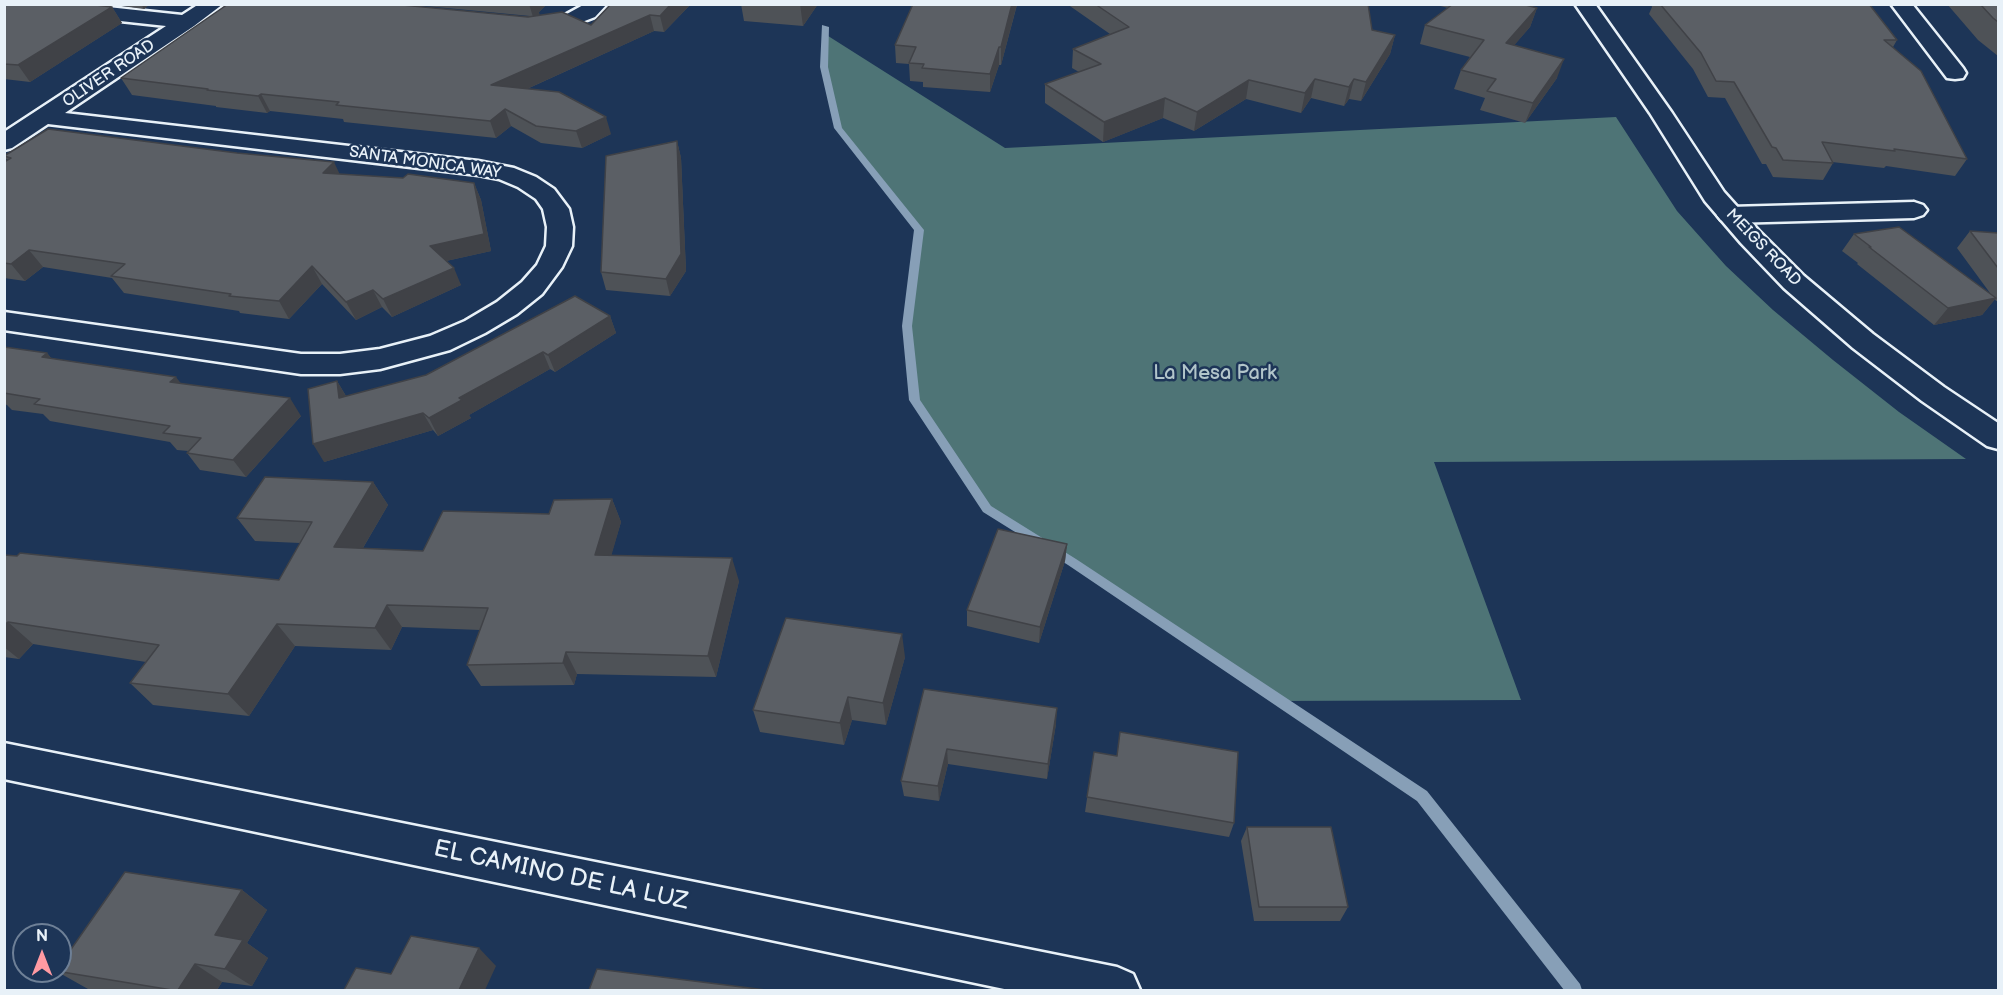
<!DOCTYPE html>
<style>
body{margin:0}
#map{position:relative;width:2003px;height:995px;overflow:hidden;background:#1d3557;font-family:"Balsamiq Sans",sans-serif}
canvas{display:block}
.frame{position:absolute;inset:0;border:6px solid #e8f1f8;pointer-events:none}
.north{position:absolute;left:12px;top:923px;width:60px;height:60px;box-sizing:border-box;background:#1d3557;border:2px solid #6e8097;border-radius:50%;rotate:0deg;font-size:16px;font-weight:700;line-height:24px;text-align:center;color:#e8f1f8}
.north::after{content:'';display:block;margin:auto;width:21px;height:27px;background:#ff9aa2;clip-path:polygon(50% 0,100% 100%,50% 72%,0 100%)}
</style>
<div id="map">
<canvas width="2003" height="995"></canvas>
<div class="frame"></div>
<div class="north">N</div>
</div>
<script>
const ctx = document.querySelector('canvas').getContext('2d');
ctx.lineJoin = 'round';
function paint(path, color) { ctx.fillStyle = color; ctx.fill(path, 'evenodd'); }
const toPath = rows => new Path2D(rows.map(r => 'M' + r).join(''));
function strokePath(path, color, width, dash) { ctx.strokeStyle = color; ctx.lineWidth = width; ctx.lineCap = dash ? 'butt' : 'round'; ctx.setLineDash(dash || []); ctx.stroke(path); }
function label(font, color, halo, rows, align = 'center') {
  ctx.font = font + ' "Balsamiq Sans",sans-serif'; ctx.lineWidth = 5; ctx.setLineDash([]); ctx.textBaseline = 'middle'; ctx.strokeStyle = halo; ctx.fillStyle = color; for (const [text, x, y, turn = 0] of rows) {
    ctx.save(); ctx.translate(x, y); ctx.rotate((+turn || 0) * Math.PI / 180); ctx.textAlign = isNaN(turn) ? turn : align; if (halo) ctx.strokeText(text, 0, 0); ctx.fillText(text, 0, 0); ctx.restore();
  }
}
paint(toPath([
 [825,34,1005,148,1616,117,1677,211,1726,266,1773,310,1833,360,1899,412,1966,459,1434,462,1521,700,1275,701,1072,562,987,509,915,400,907,326,919,230,838,128,824,67]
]), '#4e7476');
paint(toPath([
 [822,25,829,27,828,67,842,128,924,230,912,326,920,400,991,506,1076,559,1427,791,1580,984,1582,990,1564,990,1417,801,1068,565,983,512,909,400,902,326,914,230,834,128,820,67,822,25]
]), '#879fb7');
const minor = toPath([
 [10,4,80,4,182,15,199,4,223,4,194,26,65,113,478,161,514,168,536,177,554,189,569,209,573,227,572,246,562,267,542,294,517,314,485,333,450,350,380,369,340,374,301,374,4,330,4,312,301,354,340,354,380,349,430,336,465,321,497,302,522,282,537,265,546,246,547,227,543,209,536,199,518,187,499,179,478,175,48,124,12,148,4,150,4,132,166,26,20,10,13,8,10,4],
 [585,4,607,4,595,17,569,27,532,31,525,29,522,25,525,21,532,19,565,15,585,4],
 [1891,4,1912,4,1963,68,1966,73,1963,78,1955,79,1947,78,1891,4],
 [1914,202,1923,205,1927,210,1923,215,1914,218,1730,223,1721,220,1717,215,1721,210,1730,207,1914,202],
 [4,743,1117,967,1133,974,1140,990,1009,990,4,779,4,743]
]);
const secondary = toPath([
 [1575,4,1595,4,1672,113,1724,192,1759,231,1804,276,1873,334,1944,387,1998,423,1998,449,1987,446,1922,401,1853,348,1784,288,1741,243,1705,201,1650,113,1575,4]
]);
strokePath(minor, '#e8f1f8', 5);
strokePath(secondary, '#e8f1f8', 5);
paint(minor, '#1d3557');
paint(secondary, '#1d3557');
paint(toPath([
 [4,4,112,7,122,23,30,82,4,79],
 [106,4,150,4,144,9],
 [405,4,547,4,539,12,539,15,591,25,691,4,664,32,654,31,527,89,611,134,582,148,541,143,511,126,496,138,344,122,343,119,270,111,267,113,216,107,216,106,132,95,121,78,530,16],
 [741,4,818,4,803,26,744,21],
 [913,4,1020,4,1017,5,1001,65,999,65,990,92,923,87,923,82,910,81,909,64,896,63,895,45],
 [1067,4,1368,4,1372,30,1395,35,1390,54,1361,101,1349,99,1344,106,1311,98,1301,113,1246,99,1194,131,1163,118,1103,142,1045,103,1045,84,1079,72,1072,68,1073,49,1110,34],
 [1433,4,1522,4,1537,8,1530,27,1514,45,1557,78,1525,123,1480,110,1485,98,1454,89,1461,70,1470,57,1420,44,1425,25,1448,8],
 [1651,4,1869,4,1897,40,1893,47,1967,159,1955,176,1886,166,1884,168,1832,162,1833,163,1823,180,1773,177,1766,164,1762,164,1725,98,1708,97,1693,69,1649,14,1652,7],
 [1947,4,1998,4,1998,56,1978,40],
 [677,141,681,158,686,271,670,296,606,290,601,272],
 [4,156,474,183,481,200,491,251,446,261,461,285,392,317,382,307,356,320,322,284,289,319,240,313,239,311,124,293,112,278,43,267,25,281,4,278,4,162,7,160],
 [1970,231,1998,233,1998,301,1996,301,1995,299,1982,315,1934,325,1857,264,1858,263,1842,251,1854,234,1990,293,1957,248],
 [610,316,616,333,555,372,550,369,469,415,471,418,438,436,433,430,324,462,337,381,346,396,426,375],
 [4,347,47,353,51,358,181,383,301,416,246,477,200,470,187,453,188,451,177,450,170,442,50,421,43,414,12,410,7,405,4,404],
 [373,482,388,505,363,548,423,551,549,514,612,499,621,522,611,555,739,581,716,677,577,674,574,685,481,686,467,665,480,630,402,627,391,650,295,646,249,716,153,705,130,683,146,662,33,644,19,659,4,657,4,555,279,580,300,543,255,541,237,518],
 [1067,544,1065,561,1039,643,967,626,967,610],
 [905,657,886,725,852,720,844,745,760,732,753,710],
 [924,689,1056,724,1047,779,948,764,939,801,904,796,901,781],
 [1094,752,1234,823,1229,837,1085,812],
 [1247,827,1348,907,1340,921,1254,921,1241,841],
 [242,890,267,910,247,943,268,958,252,986,222,982,217,990,96,990,88,989,56,971]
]), '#4e5257');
paint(toPath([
 [141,4,150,4,144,9],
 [529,4,547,4,539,12,540,16,533,17],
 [671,4,691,4,664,32,660,16],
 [800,4,818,4,803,26],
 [1012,4,1017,4,1001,65,1001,47],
 [112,7,122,23,30,82,18,65],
 [1537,8,1530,27,1500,62,1506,43],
 [650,15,654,31,498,102,491,85],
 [1395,35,1390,54,1361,101,1366,82],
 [999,47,999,65,990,92,990,74],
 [1564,59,1557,78,1525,123,1533,103],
 [1315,79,1311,98,1301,113,1305,93],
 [1354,79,1349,99,1344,106,1349,87],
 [1249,80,1246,99,1194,131,1197,112],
 [261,94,270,111,267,113,258,96],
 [1165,98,1163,118,1103,142,1104,122],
 [505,109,511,126,496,138,490,121],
 [606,117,611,134,582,148,576,131],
 [677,141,681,158,686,271,670,296,666,279],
 [334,162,342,179,323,173],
 [474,183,481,200,491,251,437,263,430,246],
 [29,250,43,267,25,281,11,264],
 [312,266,322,284,289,319,279,301],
 [454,268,461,285,392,317,383,299],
 [373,290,382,307,356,320,346,302],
 [1996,298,1982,315,1934,325,1948,308],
 [610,316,616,333,555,372,548,355],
 [543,352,550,369,469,415,471,418,438,436,429,418,459,398],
 [47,353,61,370,42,357],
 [176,377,189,394,170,382],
 [337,381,347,398,339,398],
 [290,398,301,416,246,477,233,460],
 [423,413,433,430,324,462,313,444],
 [373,482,388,505,350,570,334,547],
 [612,499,621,522,605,578,595,555],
 [1067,544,1065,561,1039,643,1040,627],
 [732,558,739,581,716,677,708,656],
 [387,605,402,627,391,650,375,628],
 [8,622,33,644,19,659,4,647,4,625],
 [277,624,295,646,249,716,228,694],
 [902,634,905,657,886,725,883,703],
 [566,652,577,674,574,685,563,663],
 [848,697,852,720,844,745,840,723],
 [1057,708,1056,724,1047,779,1048,764],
 [947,749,948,764,939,801,938,786],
 [242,890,267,910,247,943,268,958,252,986,225,969,215,935],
 [479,948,496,966,485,990,459,990],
 [195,964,222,982,217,990,178,990]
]), '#404247');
const building = toPath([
 [4,4,88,4,112,7,18,65,4,64,4,4],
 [228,4,392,4,528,17,562,12,591,25,611,4,671,4,660,16,650,15,491,85,559,92,606,117,576,131,536,126,505,109,490,121,336,105,339,102,261,94,258,96,207,90,208,89,121,78,228,4],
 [913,4,1012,4,1001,47,999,47,990,74,922,68,924,64,909,63,916,47,895,45,913,4],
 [1095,4,1368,4,1372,30,1395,35,1366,82,1354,79,1349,87,1315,79,1305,93,1249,80,1197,112,1165,98,1104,122,1045,84,1101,64,1073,49,1129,27,1095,4],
 [1453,4,1522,4,1537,8,1506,43,1564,59,1533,103,1487,91,1496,79,1461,70,1484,40,1425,25,1453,4],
 [1660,4,1869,4,1897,40,1884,40,1921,71,1967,159,1894,149,1895,151,1822,142,1833,163,1783,160,1776,148,1772,147,1734,82,1716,81,1701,53,1660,4],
 [1980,4,1998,4,1998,22,1993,18,1980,4],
 [48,129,237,153,334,162,323,173,403,178,408,174,474,183,484,234,430,246,454,268,383,299,373,290,346,302,312,266,279,301,229,296,231,294,111,276,125,264,29,250,11,264,4,263,4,162,11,158,4,156,48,129],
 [677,141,681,254,666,279,601,272,606,156,677,141],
 [1899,227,1996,298,1948,308,1869,247,1871,247,1854,234,1899,227],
 [1970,231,1998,233,1998,268,1970,231],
 [575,296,610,316,548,355,543,352,459,398,462,400,429,418,423,413,313,444,308,389,337,381,339,398,426,375,575,296],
 [4,347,47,353,42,357,176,377,170,382,290,398,233,460,187,453,201,438,163,433,170,426,34,404,40,399,4,393,4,347],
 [265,477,373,482,334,547,423,551,443,511,549,514,554,500,612,499,595,555,732,558,708,656,566,652,563,663,467,665,488,608,387,605,375,628,277,624,228,694,130,683,159,645,8,622,4,625,4,555,17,556,20,553,279,580,312,522,237,518,265,477],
 [998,529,1067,544,1040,627,967,610,998,529],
 [786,618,902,634,883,703,848,697,840,723,753,710,786,618],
 [924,689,1057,708,1048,764,947,749,938,786,901,781,924,689],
 [1120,732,1238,752,1234,823,1087,797,1094,752,1117,756,1120,732],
 [1247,827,1331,827,1348,907,1259,907,1247,827],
 [125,872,242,890,215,935,243,940,225,969,195,964,178,990,172,990,56,971,60,971,60,965,125,872],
 [411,936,479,948,459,990,344,990,356,968,391,974,411,936],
 [597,969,766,990,589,990,597,969]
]);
paint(building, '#5b5f65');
strokePath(building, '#404247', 1.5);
label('16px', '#e8f1f8', '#1d3557', [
 ["OLIVER ROAD",109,74,-34],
 ["SANTA MONICA WAY",425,163,8],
 ["MEIGS ROAD",1763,248,46]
]);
label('20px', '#b2c5ca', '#1d3557', [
 ["La Mesa Park",1215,374]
]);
label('24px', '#e8f1f8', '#1d3557', [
 ["EL CAMINO DE LA LUZ",561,876,12]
]);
</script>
